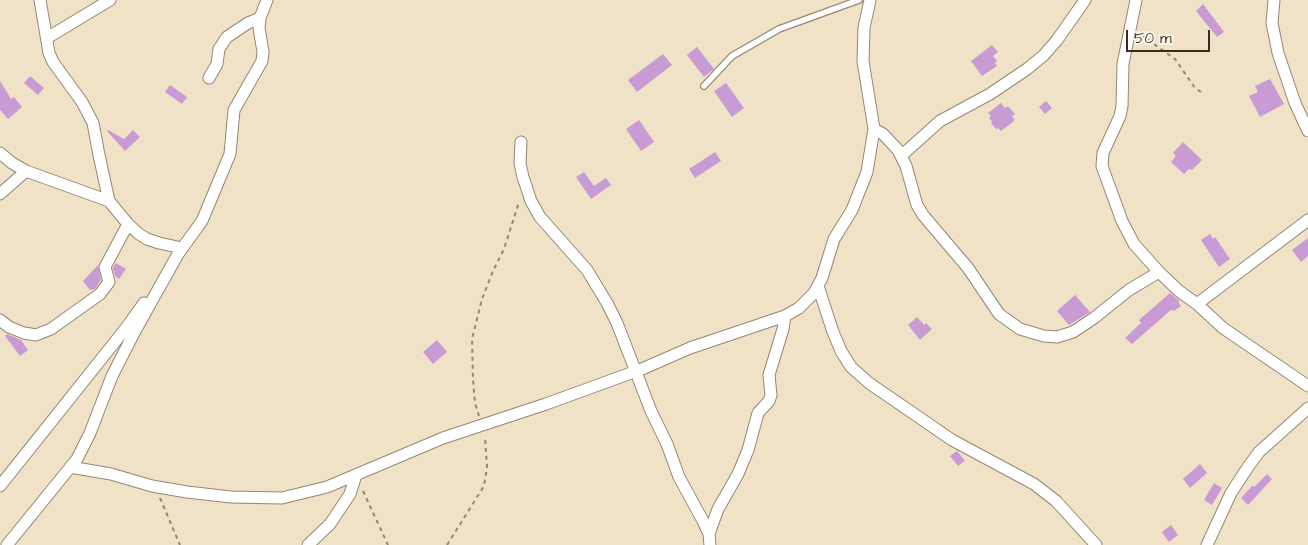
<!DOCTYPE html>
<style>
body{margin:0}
#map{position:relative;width:1308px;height:545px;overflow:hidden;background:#f0e2c6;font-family:"Architects Daughter",sans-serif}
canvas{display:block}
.scale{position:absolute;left:1126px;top:30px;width:84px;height:22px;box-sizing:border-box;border:2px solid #3b2a1e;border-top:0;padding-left:6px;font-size:15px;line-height:18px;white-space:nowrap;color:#3b2a1e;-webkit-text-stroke:4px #f7f3e8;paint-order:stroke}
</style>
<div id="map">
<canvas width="1308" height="545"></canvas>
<div class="scale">50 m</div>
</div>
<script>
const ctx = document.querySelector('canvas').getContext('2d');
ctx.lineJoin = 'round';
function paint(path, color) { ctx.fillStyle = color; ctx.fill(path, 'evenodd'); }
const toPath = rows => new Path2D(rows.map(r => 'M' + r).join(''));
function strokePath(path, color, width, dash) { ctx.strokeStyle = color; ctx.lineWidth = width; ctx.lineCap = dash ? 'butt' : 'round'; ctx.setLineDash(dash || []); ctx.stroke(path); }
paint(toPath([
 [1203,4,1224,32,1217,37,1196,11],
 [992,45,998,52,993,56,997,61,995,63,997,66,982,76,971,61],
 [697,47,714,69,704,77,687,55],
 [663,54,672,65,637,92,628,80],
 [30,76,44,88,38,95,24,83],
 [1270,79,1284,104,1260,117,1249,96,1258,92,1255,86],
 [0,81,11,99,14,97,22,107,8,119,0,110],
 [726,83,744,108,732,117,714,91],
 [170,85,187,97,182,104,165,92],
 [1046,101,1052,108,1045,114,1039,107],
 [1001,103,1005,108,1008,106,1015,114,1012,116,1014,119,1013,122,1001,131,998,128,996,129,991,123,992,121,989,118,991,116,988,113],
 [639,120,654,142,641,151,626,129],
 [108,130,124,139,133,130,140,137,125,151,107,131],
 [1183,142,1202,160,1192,170,1189,169,1184,174,1171,162,1176,156,1173,153],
 [715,152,721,161,695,178,689,169],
 [584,172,594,186,606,178,611,185,591,199,576,177],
 [1210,234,1213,239,1215,237,1230,259,1219,267,1201,240],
 [1308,238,1308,256,1301,262,1292,250],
 [116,263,126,269,119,279,115,276,113,268],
 [98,265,101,280,95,289,90,290,83,281],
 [1170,293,1180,301,1178,302,1181,306,1174,311,1171,310,1132,344,1125,338,1141,323,1139,320],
 [1075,295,1090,312,1069,325,1057,311],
 [917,317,924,325,926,323,932,329,920,340,908,325],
 [7,334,21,340,28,350,20,356,5,336],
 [437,340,447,352,433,364,423,352],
 [957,451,965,461,958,466,950,456],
 [1200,464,1207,473,1190,488,1183,479],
 [1267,474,1272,479,1248,505,1241,498,1252,486,1254,487],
 [1214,483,1222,488,1212,505,1204,500],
 [1171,525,1178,535,1169,542,1162,532]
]), '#c89bd4');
const lane = toPath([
 [704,86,732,56,760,40,779,29,859,0]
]);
const street = toPath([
 [40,0,49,53,53,62,82,102,93,123,99,155,109,201,128,224,139,234,147,239,159,243,182,248,179,253],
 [1136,0,1123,64,1122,106,1120,116,1103,153,1102,166,1122,221,1134,244,1159,272,1179,291,1197,304,1223,328,1308,386],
 [1274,0,1272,23,1278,53,1295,103,1308,131],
 [47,38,110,0],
 [209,78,217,64,219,49,227,37,248,23,260,18],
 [874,129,883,134,898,150,906,166,917,205,923,215,968,268,999,314,1020,329,1044,336,1057,337,1073,332,1094,318,1129,290,1159,272],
 [521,142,520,163,523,177,531,201,540,217,587,270,607,303,617,323,651,411,667,444,679,477,703,521,709,534,710,545],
 [0,153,12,163,26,171,109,201],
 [901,156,940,121,990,94,1027,69,1044,55,1057,40,1085,0],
 [0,194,26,171],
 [818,286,833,332,841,351,851,367,869,383,952,440,1034,484,1056,501,1096,545],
 [1197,304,1308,220],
 [0,320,9,327,24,333,36,335,51,329,100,294,109,282,105,267,128,224],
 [70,467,111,474,152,486,187,492,231,497,282,498,327,487,443,438,546,404,642,369,690,348,785,316,799,308,814,293,822,278,834,239,852,210,867,172,874,129,863,61,864,28,870,0],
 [0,486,126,328,144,303],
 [709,534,718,509,738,474,748,450,758,413,769,401,771,395,769,375,783,329,785,316],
 [7,545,77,459,90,433,112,376,135,331,178,254,202,221,230,154,234,110,262,61,263,52,259,28,260,18,267,0],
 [308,545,330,524,350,494,356,475],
 [1207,545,1231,493,1248,467,1259,452,1308,408]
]);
strokePath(lane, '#968672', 8);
strokePath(street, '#968672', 13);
strokePath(toPath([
 [1141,35,1175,59,1195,88,1204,94],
 [479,416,475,403,473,380,472,339,482,299,493,271,504,249,519,202],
 [363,491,388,545],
 [160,498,180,545],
 [447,545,484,486,487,467,485,436]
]), '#968672', 2, [4, 4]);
strokePath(lane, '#fff', 5.5);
strokePath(street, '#fff', 11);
</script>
